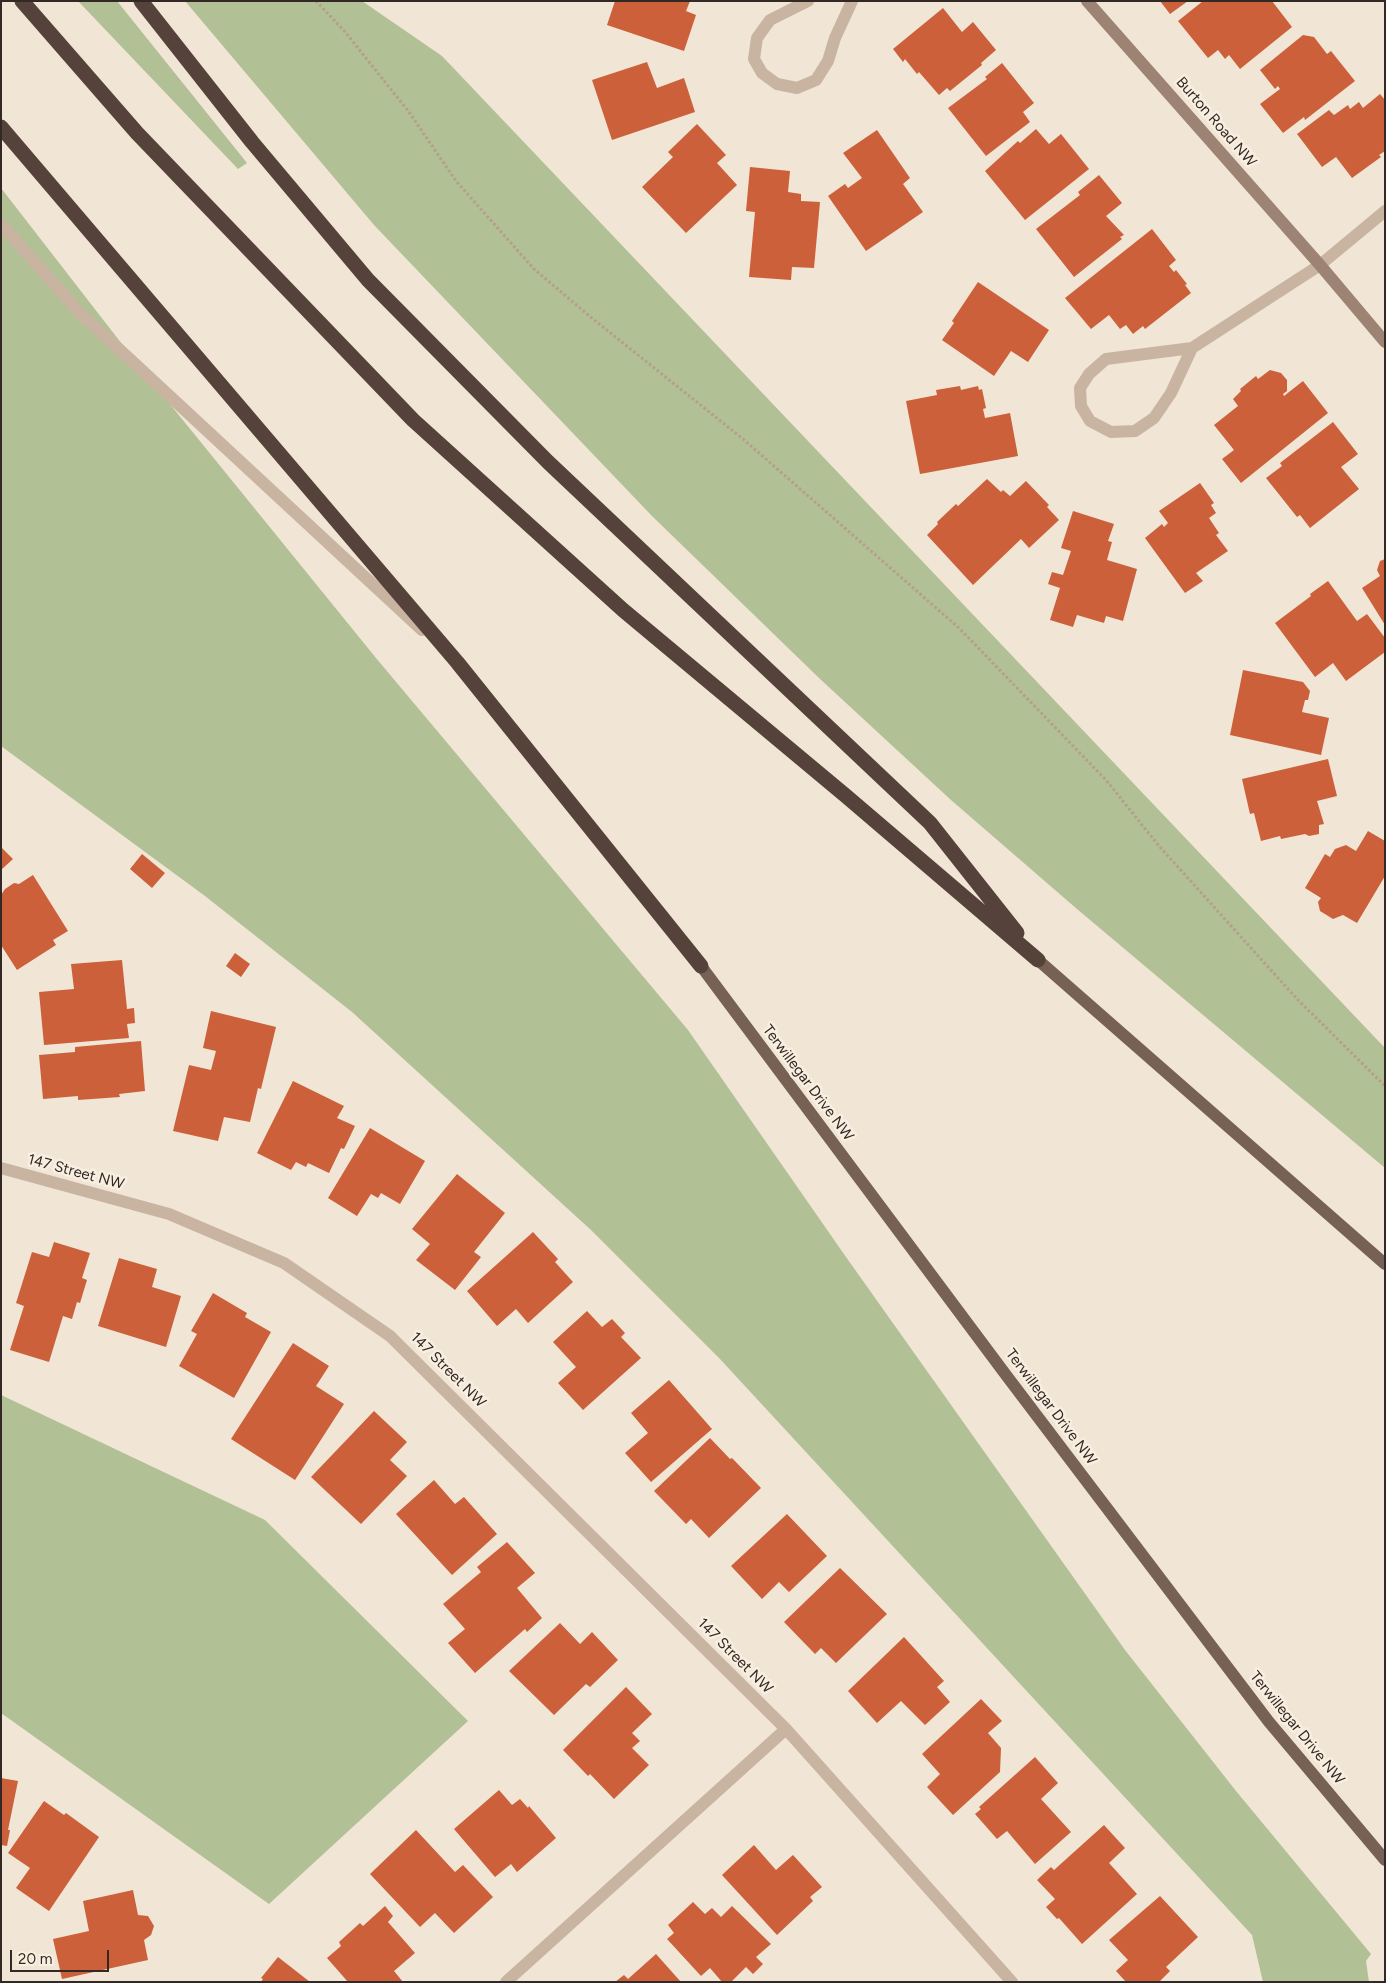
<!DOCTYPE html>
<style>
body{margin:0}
#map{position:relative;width:1386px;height:1983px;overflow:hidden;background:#f1e5d5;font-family:Figtree,sans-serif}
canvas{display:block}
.frame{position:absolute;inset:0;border:2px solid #332924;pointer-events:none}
.scale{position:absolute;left:10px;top:1950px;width:99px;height:22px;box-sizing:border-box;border:2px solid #332924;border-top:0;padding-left:6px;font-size:15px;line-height:18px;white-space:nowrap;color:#332924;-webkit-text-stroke:4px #f9efe1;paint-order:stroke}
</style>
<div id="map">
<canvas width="1386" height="1983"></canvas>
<div class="frame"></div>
<div class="scale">20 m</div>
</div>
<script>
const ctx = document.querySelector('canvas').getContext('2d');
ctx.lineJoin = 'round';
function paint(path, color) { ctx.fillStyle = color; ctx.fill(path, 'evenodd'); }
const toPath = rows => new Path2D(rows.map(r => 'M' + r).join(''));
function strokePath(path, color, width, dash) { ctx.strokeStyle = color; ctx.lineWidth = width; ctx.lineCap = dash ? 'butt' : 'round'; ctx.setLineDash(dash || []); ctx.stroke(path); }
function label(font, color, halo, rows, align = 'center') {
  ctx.font = font + ' Figtree,sans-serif'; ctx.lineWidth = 5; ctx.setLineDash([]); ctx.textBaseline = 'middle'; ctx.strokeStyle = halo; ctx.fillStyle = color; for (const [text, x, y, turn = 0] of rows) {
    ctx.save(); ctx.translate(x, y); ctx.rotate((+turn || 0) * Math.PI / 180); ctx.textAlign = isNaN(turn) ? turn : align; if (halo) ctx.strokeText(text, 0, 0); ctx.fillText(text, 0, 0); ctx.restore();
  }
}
paint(toPath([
 [78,1,117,1,247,163,238,169],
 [185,1,362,1,442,56,1385,1048,1385,1168,1077,909,951,800,819,678,652,516,374,225],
 [1,188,139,366,376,658,688,1030,846,1257,1125,1650,1236,1791,1371,1954,1366,1961,1369,1982,1263,1982,1252,1935,720,1359,591,1230,352,1012,205,896,1,746],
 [1,1395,265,1520,468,1721,269,1904,1,1713]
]), '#b1c095');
paint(toPath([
 [615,1,690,1,686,11,696,15,684,51,607,25],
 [1160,1,1188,1,1170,14],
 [1203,1,1272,1,1292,27,1240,69,1229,55,1225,59,1218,50,1208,58,1178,21],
 [943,8,962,32,973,22,996,50,981,63,982,65,950,91,947,88,939,95,919,72,917,74,905,59,903,62,893,49],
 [1303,35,1314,37,1327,54,1331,51,1355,81,1305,120,1304,117,1283,133,1260,104,1280,89,1278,86,1275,89,1260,70],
 [647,62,657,88,684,78,695,112,612,140,592,80],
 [1002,63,1034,103,1023,112,1030,122,986,156,948,108,987,79,985,77],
 [1380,94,1385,100,1385,151,1379,155,1381,157,1352,178,1336,157,1322,167,1297,134,1329,110,1334,115,1348,105,1350,109,1359,102,1363,108],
 [697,124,726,155,717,163,737,185,686,233,642,187,673,157,668,152],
 [1036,129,1049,144,1061,134,1089,169,1025,220,985,171,1018,141,1020,143],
 [877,130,910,178,903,184,923,212,866,251,828,196,845,184,848,188,862,178,843,153],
 [750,167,790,171,788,192,801,194,801,201,820,202,814,268,792,267,791,280,749,277,755,212,746,211],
 [1099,175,1122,203,1106,216,1124,235,1120,237,1122,239,1074,277,1036,229,1080,195,1078,192],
 [1152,229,1176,260,1169,266,1174,272,1176,270,1187,284,1185,285,1191,293,1145,329,1143,326,1133,334,1126,325,1120,329,1109,315,1091,329,1065,298],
 [978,282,1049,330,1028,362,1011,351,994,376,942,340,954,323,952,321],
 [1270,370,1281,373,1287,380,1287,391,1283,394,1284,396,1303,381,1328,413,1241,483,1222,459,1234,450,1214,425,1238,406,1233,399,1241,391,1240,389,1256,376,1258,379],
 [960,386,961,390,978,386,979,390,982,389,986,408,983,409,985,418,1010,413,1018,456,920,474,906,401,937,395,936,390],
 [1333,422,1358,454,1341,467,1359,489,1310,528,1300,515,1297,517,1266,478,1282,466,1280,463],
 [987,479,1001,492,1003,490,1010,496,1026,481,1049,505,1047,507,1059,520,1029,548,1021,539,973,585,927,535,938,524,937,522,956,504,958,506],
 [1200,483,1214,503,1211,505,1216,513,1209,518,1219,533,1216,535,1228,551,1196,573,1203,581,1185,593,1145,538,1162,524,1164,527,1168,523,1159,511],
 [1073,511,1114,524,1108,541,1112,542,1107,560,1137,569,1123,621,1106,616,1104,623,1077,615,1073,627,1050,620,1060,588,1048,584,1052,572,1063,575,1071,551,1061,548],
 [1385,559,1385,625,1362,588,1380,576,1377,570,1380,561],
 [1328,581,1357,621,1367,614,1385,638,1385,652,1346,681,1333,663,1315,677,1275,623,1311,596,1310,594],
 [1243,670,1303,682,1310,691,1308,700,1305,700,1302,712,1329,718,1321,755,1230,735],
 [1328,759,1337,796,1317,801,1324,824,1319,825,1319,834,1309,836,1305,834,1281,839,1280,836,1261,841,1254,813,1250,814,1242,779],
 [1368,831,1385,841,1385,876,1357,923,1343,915,1333,919,1320,911,1318,902,1321,898,1305,888,1325,854,1330,857,1335,849,1346,845,1356,851],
 [1,847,13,859,1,870],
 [142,854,165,873,152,888,130,869],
 [33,875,68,931,53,940,56,945,17,970,1,945,1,895,5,889,14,883,19,884],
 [235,953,250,964,241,977,226,966],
 [122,960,127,1009,134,1008,135,1023,127,1024,129,1038,44,1045,39,992,74,989,71,964],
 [211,1011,276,1027,261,1089,258,1088,250,1122,224,1117,218,1141,173,1131,189,1065,211,1070,216,1051,203,1048],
 [141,1041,145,1091,119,1094,120,1097,78,1100,78,1096,43,1099,39,1055,75,1052,75,1047],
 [293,1081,344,1106,337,1118,355,1126,344,1149,341,1148,329,1173,308,1163,306,1167,296,1162,291,1170,257,1153],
 [370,1128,425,1161,400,1204,381,1193,378,1198,371,1194,357,1216,328,1198],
 [457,1174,505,1213,474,1252,481,1257,455,1290,416,1260,430,1244,412,1229],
 [533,1232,558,1259,555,1262,573,1282,528,1323,516,1309,497,1326,467,1291],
 [54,1242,90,1253,82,1278,87,1280,80,1303,77,1302,72,1319,63,1316,49,1362,10,1350,24,1306,16,1303,32,1252,49,1257],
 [119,1258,157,1269,152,1287,181,1296,166,1347,98,1326],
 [213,1293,247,1313,245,1317,271,1332,234,1398,179,1366,197,1334,191,1331],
 [587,1311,602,1327,612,1319,625,1333,621,1337,641,1358,583,1410,558,1383,576,1367,553,1342],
 [293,1343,329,1366,316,1386,344,1404,295,1480,231,1439],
 [669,1380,712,1429,651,1482,625,1453,648,1433,631,1413],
 [374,1411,407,1442,390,1460,407,1476,361,1524,311,1477],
 [710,1438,730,1459,732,1458,761,1488,709,1538,691,1519,686,1524,654,1491],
 [434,1480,455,1504,464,1497,497,1534,452,1575,396,1514],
 [787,1514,827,1556,789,1592,779,1582,762,1599,731,1566],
 [507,1542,535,1573,517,1588,542,1618,527,1632,525,1629,475,1673,448,1643,465,1629,443,1604,481,1572,477,1567],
 [840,1568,887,1614,836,1663,821,1648,815,1654,784,1622],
 [560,1623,580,1644,592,1632,618,1660,590,1687,586,1684,554,1715,509,1671],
 [904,1637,944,1681,937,1687,950,1702,925,1725,901,1701,877,1723,848,1691],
 [626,1687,652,1714,632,1733,640,1741,632,1748,649,1765,614,1799,590,1774,588,1776,563,1750],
 [981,1699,1002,1721,988,1733,1001,1748,1000,1772,953,1815,927,1787,940,1774,922,1754],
 [1035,1757,1058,1783,1041,1799,1071,1832,1035,1864,1007,1831,997,1839,975,1814,981,1809,979,1807],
 [1,1778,18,1781,8,1830,10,1830,7,1846,1,1845],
 [499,1790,512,1805,520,1799,528,1808,529,1806,556,1838,517,1872,511,1864,495,1877,454,1829],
 [44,1801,64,1815,66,1813,99,1837,49,1911,16,1888,30,1868,8,1853],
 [1104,1825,1125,1848,1109,1863,1137,1894,1082,1944,1059,1918,1057,1919,1046,1907,1055,1899,1037,1880,1051,1867,1054,1870],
 [416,1830,455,1872,463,1865,493,1897,454,1933,435,1913,420,1927,370,1874],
 [754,1845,776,1870,793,1855,822,1887,810,1897,813,1901,777,1935,722,1875],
 [133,1890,138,1915,148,1916,154,1926,151,1935,144,1940,148,1960,62,1979,53,1939,89,1931,83,1901],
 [1160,1896,1198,1937,1166,1967,1170,1971,1159,1982,1126,1982,1116,1971,1128,1960,1109,1940],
 [693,1902,705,1914,712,1908,721,1917,732,1906,771,1944,756,1957,763,1964,753,1974,746,1967,731,1982,722,1982,710,1968,701,1976,667,1939,674,1933,668,1925],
 [385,1906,393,1916,388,1922,415,1953,394,1971,403,1982,348,1982,327,1958,341,1946,339,1942,360,1923,363,1926],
 [656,1954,681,1982,615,1982,624,1975,628,1979],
 [278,1957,310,1982,261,1982,263,1979,261,1978]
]), '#cb603a');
strokePath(toPath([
 [316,1,346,33,409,112,456,181,534,269,593,319,743,439,959,628,1106,780,1159,846,1297,999,1385,1086]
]), '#b59e8c', 3, [2.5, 2.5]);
strokePath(toPath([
 [1,224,79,312,422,630]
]), '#c9b4a1', 12);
strokePath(toPath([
 [808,1,770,20,757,38,754,59,762,73,777,84,797,88,816,80,828,61,835,38,852,1],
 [1192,348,1171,393,1154,418,1135,431,1111,432,1090,421,1081,406,1080,388,1089,374,1106,359,1192,348,1320,265,1385,211],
 [1,1168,169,1214,284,1263,390,1336,786,1729,1012,1982],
 [506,1982,786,1729]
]), '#c9b4a1', 12);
strokePath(toPath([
 [1087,1,1320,265,1385,342]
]), '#9d8373', 12);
strokePath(toPath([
 [1038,960,1385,1264],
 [701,966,1006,1375,1269,1722,1385,1860]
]), '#766154', 12);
strokePath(toPath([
 [22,1,137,133,413,420,623,610,846,796,1038,960],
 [141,1,252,142,368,280,548,462,930,823,1017,933],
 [1,127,457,662,701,966]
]), '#55433b', 15);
label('15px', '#332924', '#f9efe1', [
 ["Burton Road NW",1216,122,49],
 ["Terwillegar Drive NW",808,1083,53],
 ["147 Street NW",76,1172,15],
 ["147 Street NW",448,1370,45],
 ["Terwillegar Drive NW",1051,1407,53],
 ["147 Street NW",735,1656,45],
 ["Terwillegar Drive NW",1297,1728,51]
]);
</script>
